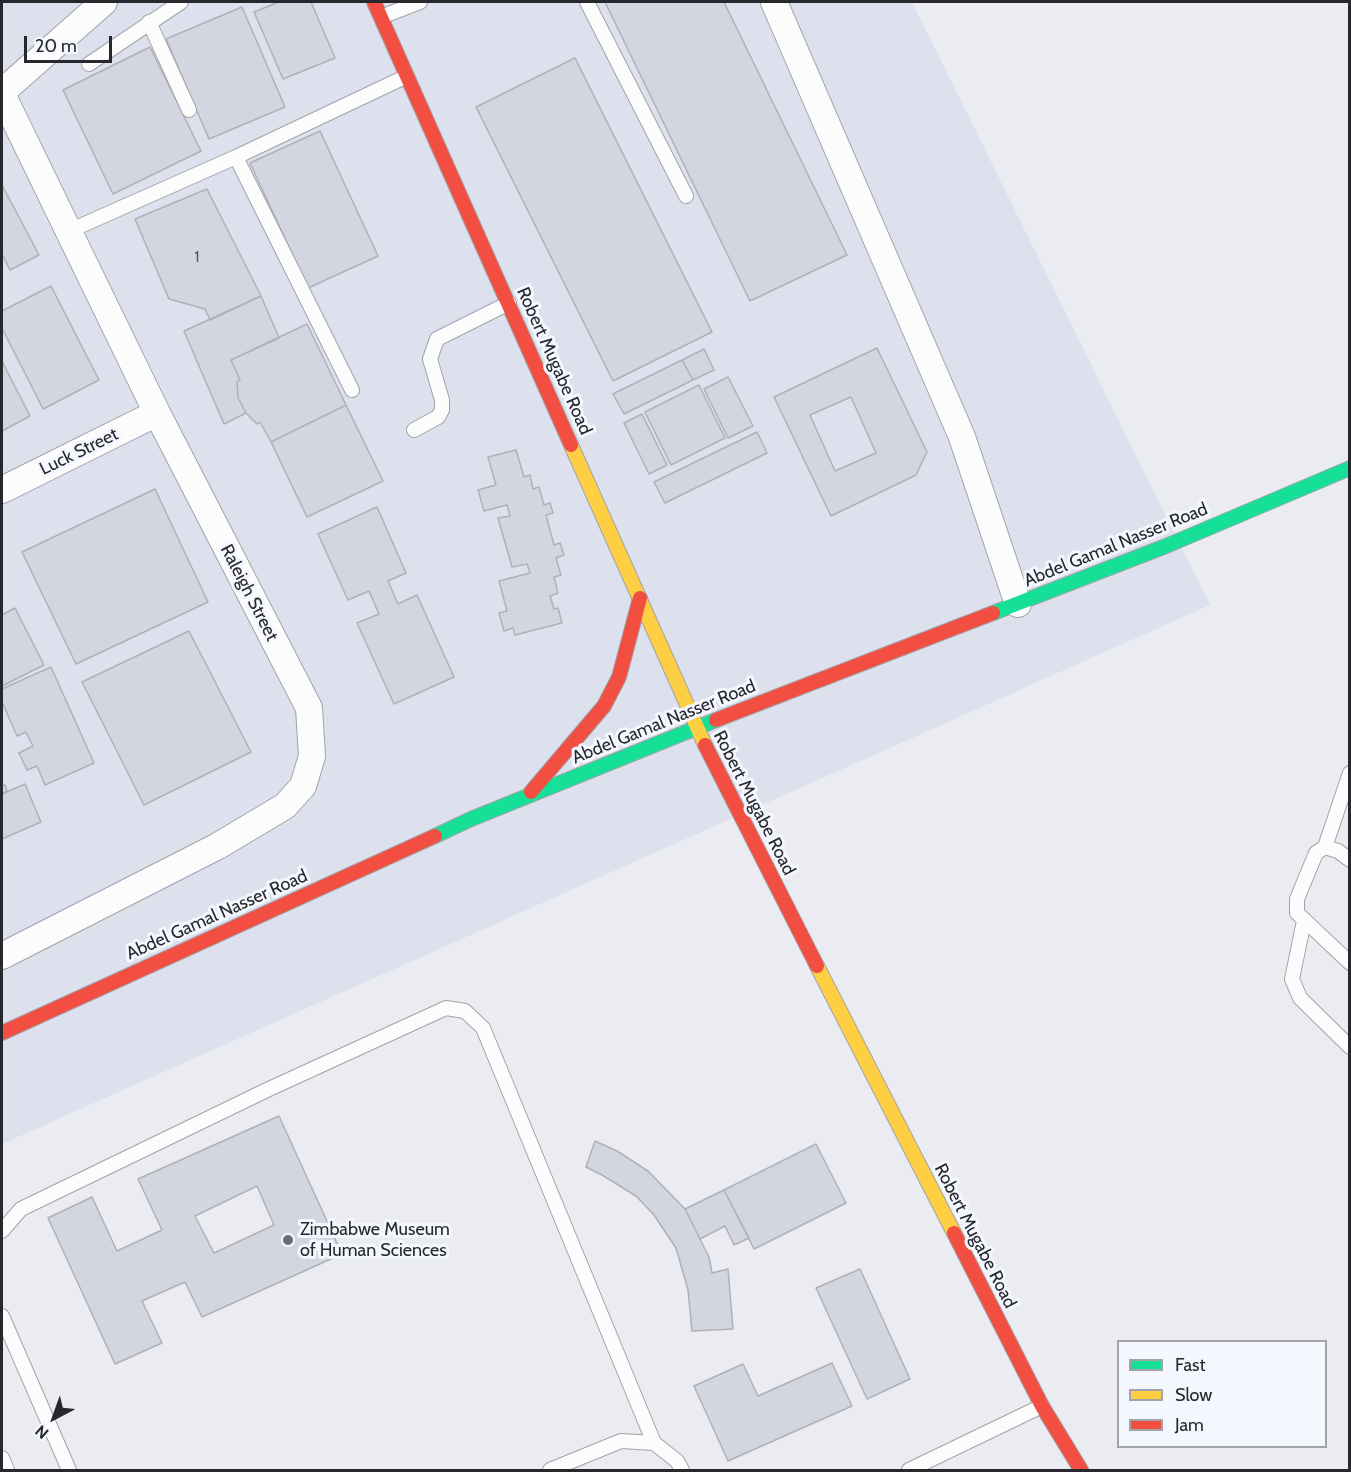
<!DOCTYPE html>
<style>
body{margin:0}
#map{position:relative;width:1351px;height:1472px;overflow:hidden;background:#eaecf2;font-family:Cabin,sans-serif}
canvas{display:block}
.frame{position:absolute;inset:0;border:3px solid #27282d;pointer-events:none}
.legend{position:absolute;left:1117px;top:1340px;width:210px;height:108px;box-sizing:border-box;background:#f5f7fe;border:2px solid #a3a4aa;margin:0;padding:8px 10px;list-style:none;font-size:18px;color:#27282d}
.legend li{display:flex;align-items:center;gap:12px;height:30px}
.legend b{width:30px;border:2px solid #a3a4aa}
.north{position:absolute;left:24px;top:1388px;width:60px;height:60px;-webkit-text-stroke:4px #f5f7fe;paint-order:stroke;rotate:221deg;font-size:16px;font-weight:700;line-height:24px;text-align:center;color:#27282d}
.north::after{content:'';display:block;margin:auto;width:21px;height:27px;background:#27282d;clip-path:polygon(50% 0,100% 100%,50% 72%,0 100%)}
.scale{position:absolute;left:24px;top:36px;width:88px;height:27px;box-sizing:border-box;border:3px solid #27282d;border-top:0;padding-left:8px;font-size:18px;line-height:21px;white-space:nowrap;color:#27282d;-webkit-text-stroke:4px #f5f7fe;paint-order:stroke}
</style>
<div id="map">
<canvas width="1351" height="1472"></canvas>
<div class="frame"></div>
<ul class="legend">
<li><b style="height:8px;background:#16e098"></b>Fast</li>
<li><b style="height:8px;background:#ffcf43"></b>Slow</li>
<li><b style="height:8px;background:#f24e42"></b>Jam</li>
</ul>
<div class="north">N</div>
<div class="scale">20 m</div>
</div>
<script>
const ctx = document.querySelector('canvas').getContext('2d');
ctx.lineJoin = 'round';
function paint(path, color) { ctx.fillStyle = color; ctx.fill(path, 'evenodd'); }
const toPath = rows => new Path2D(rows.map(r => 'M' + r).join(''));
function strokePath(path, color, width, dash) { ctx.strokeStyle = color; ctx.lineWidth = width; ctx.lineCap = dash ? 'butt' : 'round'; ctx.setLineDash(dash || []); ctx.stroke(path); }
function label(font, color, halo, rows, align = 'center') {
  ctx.font = font + ' Cabin,sans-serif'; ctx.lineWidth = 6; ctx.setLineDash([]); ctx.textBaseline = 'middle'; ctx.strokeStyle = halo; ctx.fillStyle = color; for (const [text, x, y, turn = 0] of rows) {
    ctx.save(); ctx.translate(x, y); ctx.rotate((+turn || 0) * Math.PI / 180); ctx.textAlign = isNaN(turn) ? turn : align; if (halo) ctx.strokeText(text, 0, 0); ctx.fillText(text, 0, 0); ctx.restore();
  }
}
paint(toPath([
 [2,2,912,2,1210,605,2,1144]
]), '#dde0ed');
const building = toPath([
 [279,2,311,2,335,58,283,79,254,12,279,2],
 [605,2,724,2,847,255,750,301,605,2],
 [242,7,285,107,209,139,166,39,242,7],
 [150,47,201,151,113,194,63,90,150,47],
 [575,58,712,332,613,381,476,107,575,58],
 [320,131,378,256,308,288,250,163,320,131],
 [2,185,39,255,10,270,2,254,2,185],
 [207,189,261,296,210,320,205,309,169,299,135,219,207,189],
 [51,286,99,380,43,409,2,328,2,311,51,286],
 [261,296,279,338,231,360,240,380,237,382,238,398,246,413,224,424,184,331,261,296],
 [307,324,346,405,271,442,260,422,257,424,246,413,238,398,237,382,240,380,231,360,307,324],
 [877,348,927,452,916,475,831,516,774,397,877,348],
 [851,397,876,453,835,471,810,415,851,397],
 [704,349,714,370,693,380,682,360,704,349],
 [682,360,693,380,624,414,613,394,682,360],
 [2,361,30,416,2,431,2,361],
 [728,377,753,426,728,438,704,389,728,377],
 [699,385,725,438,671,465,645,412,699,385],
 [346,405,383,481,307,517,271,442,346,405],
 [642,414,667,465,649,474,624,423,642,414],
 [757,432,767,453,665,503,654,482,757,432],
 [516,450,524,477,530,475,533,489,539,487,544,505,550,503,553,513,546,515,554,545,560,543,564,555,556,558,561,575,554,577,558,593,550,596,554,609,558,608,562,623,515,635,513,628,504,631,499,613,507,611,499,581,530,573,527,564,512,567,498,518,510,516,507,505,484,511,478,490,496,485,488,457,516,450],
 [155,489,208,602,76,664,22,552,155,489],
 [377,507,406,573,388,581,398,604,417,595,454,677,394,704,357,623,379,614,369,591,348,600,318,534,377,507],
 [15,608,44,665,2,686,2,615,15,608],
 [189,631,251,752,144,805,82,682,189,631],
 [51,667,94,763,45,785,37,766,27,770,19,753,33,746,26,732,17,736,2,702,2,689,51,667],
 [25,784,41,822,2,839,2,794,25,784],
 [5,785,7,791,2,794,2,786,5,785],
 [279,1116,342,1254,202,1317,185,1282,142,1301,162,1343,115,1364,48,1218,92,1197,117,1251,162,1230,138,1179,279,1116],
 [257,1186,274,1225,214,1253,195,1216,257,1186],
 [595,1141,617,1151,648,1171,685,1209,709,1257,712,1273,728,1269,733,1329,692,1331,688,1290,676,1248,654,1215,636,1196,602,1175,586,1167,595,1141],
 [816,1144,846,1203,754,1249,724,1190,816,1144],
 [724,1190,749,1238,734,1245,725,1226,700,1239,685,1209,724,1190],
 [860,1269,910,1379,867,1399,816,1288,860,1269],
 [832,1363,852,1406,728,1461,694,1386,743,1364,758,1396,832,1363]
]);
paint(building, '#d3d5e1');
strokePath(building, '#b0b1b6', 1.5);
const lane = toPath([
 [587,2,686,196],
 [381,17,420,2],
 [149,22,189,110],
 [89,64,181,2],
 [236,157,352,390],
 [69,231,236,157,407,76],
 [414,430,438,417,442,410,442,400,430,359,437,339,509,303],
 [1325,847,1350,773],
 [1350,860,1338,851,1325,847,1316,853,1297,899,1297,913,1350,963],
 [1304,921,1292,979,1300,998,1350,1047],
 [2,1231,21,1209,269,1089,446,1008,465,1011,483,1028,654,1443],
 [2,1316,69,1470],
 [2,1458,7,1470],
 [550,1470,621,1441,654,1443,677,1461,682,1470],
 [909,1470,1042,1406]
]);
const street = toPath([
 [774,2,962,437,1018,604],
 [2,92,104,2],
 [2,94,157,413,309,708,312,756,303,786,285,806,218,846,2,956],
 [2,490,157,413]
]);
const fast = toPath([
 [993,613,1166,546,1350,468],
 [435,836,471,819,716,720]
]);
const slow = toPath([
 [571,445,705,745],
 [817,966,954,1233]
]);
const jam = toPath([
 [374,2,571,445],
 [716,720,993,613],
 [705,745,817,966],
 [531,792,604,706,619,677,640,598],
 [2,1033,435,836],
 [954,1233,1042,1406,1081,1470]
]);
strokePath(lane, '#a2a3a8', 16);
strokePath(street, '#a2a3a8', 28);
strokePath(fast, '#a2a3a8', 16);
strokePath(slow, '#a2a3a8', 16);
strokePath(jam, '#a2a3a8', 16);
strokePath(lane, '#fcfcfd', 14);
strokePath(street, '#fcfcfd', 26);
strokePath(fast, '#16e098', 14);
strokePath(slow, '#ffcf43', 14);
strokePath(jam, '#f24e42', 14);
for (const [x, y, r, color] of [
 [288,1240,6,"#6b6d72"]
]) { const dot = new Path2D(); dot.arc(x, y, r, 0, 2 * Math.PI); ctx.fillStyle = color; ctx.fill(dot); strokePath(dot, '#f5f7fe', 2); }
label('15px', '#52535a', null, [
 ["1",197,258]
]);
label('18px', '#27282d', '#f5f7fe', [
 ["Robert Mugabe Road",554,361,66],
 ["Luck Street",79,452,-26],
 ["Abdel Gamal Nasser Road",1116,545,-22],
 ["Raleigh Street",249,593,63],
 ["Abdel Gamal Nasser Road",664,722,-22],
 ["Robert Mugabe Road",754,803,63],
 ["Abdel Gamal Nasser Road",217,915,-24],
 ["Robert Mugabe Road",975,1236,63]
]);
label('18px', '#27282d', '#f5f7fe', [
 ["Zimbabwe Museum",300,1230],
 ["of Human Sciences",300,1251]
], 'left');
</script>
